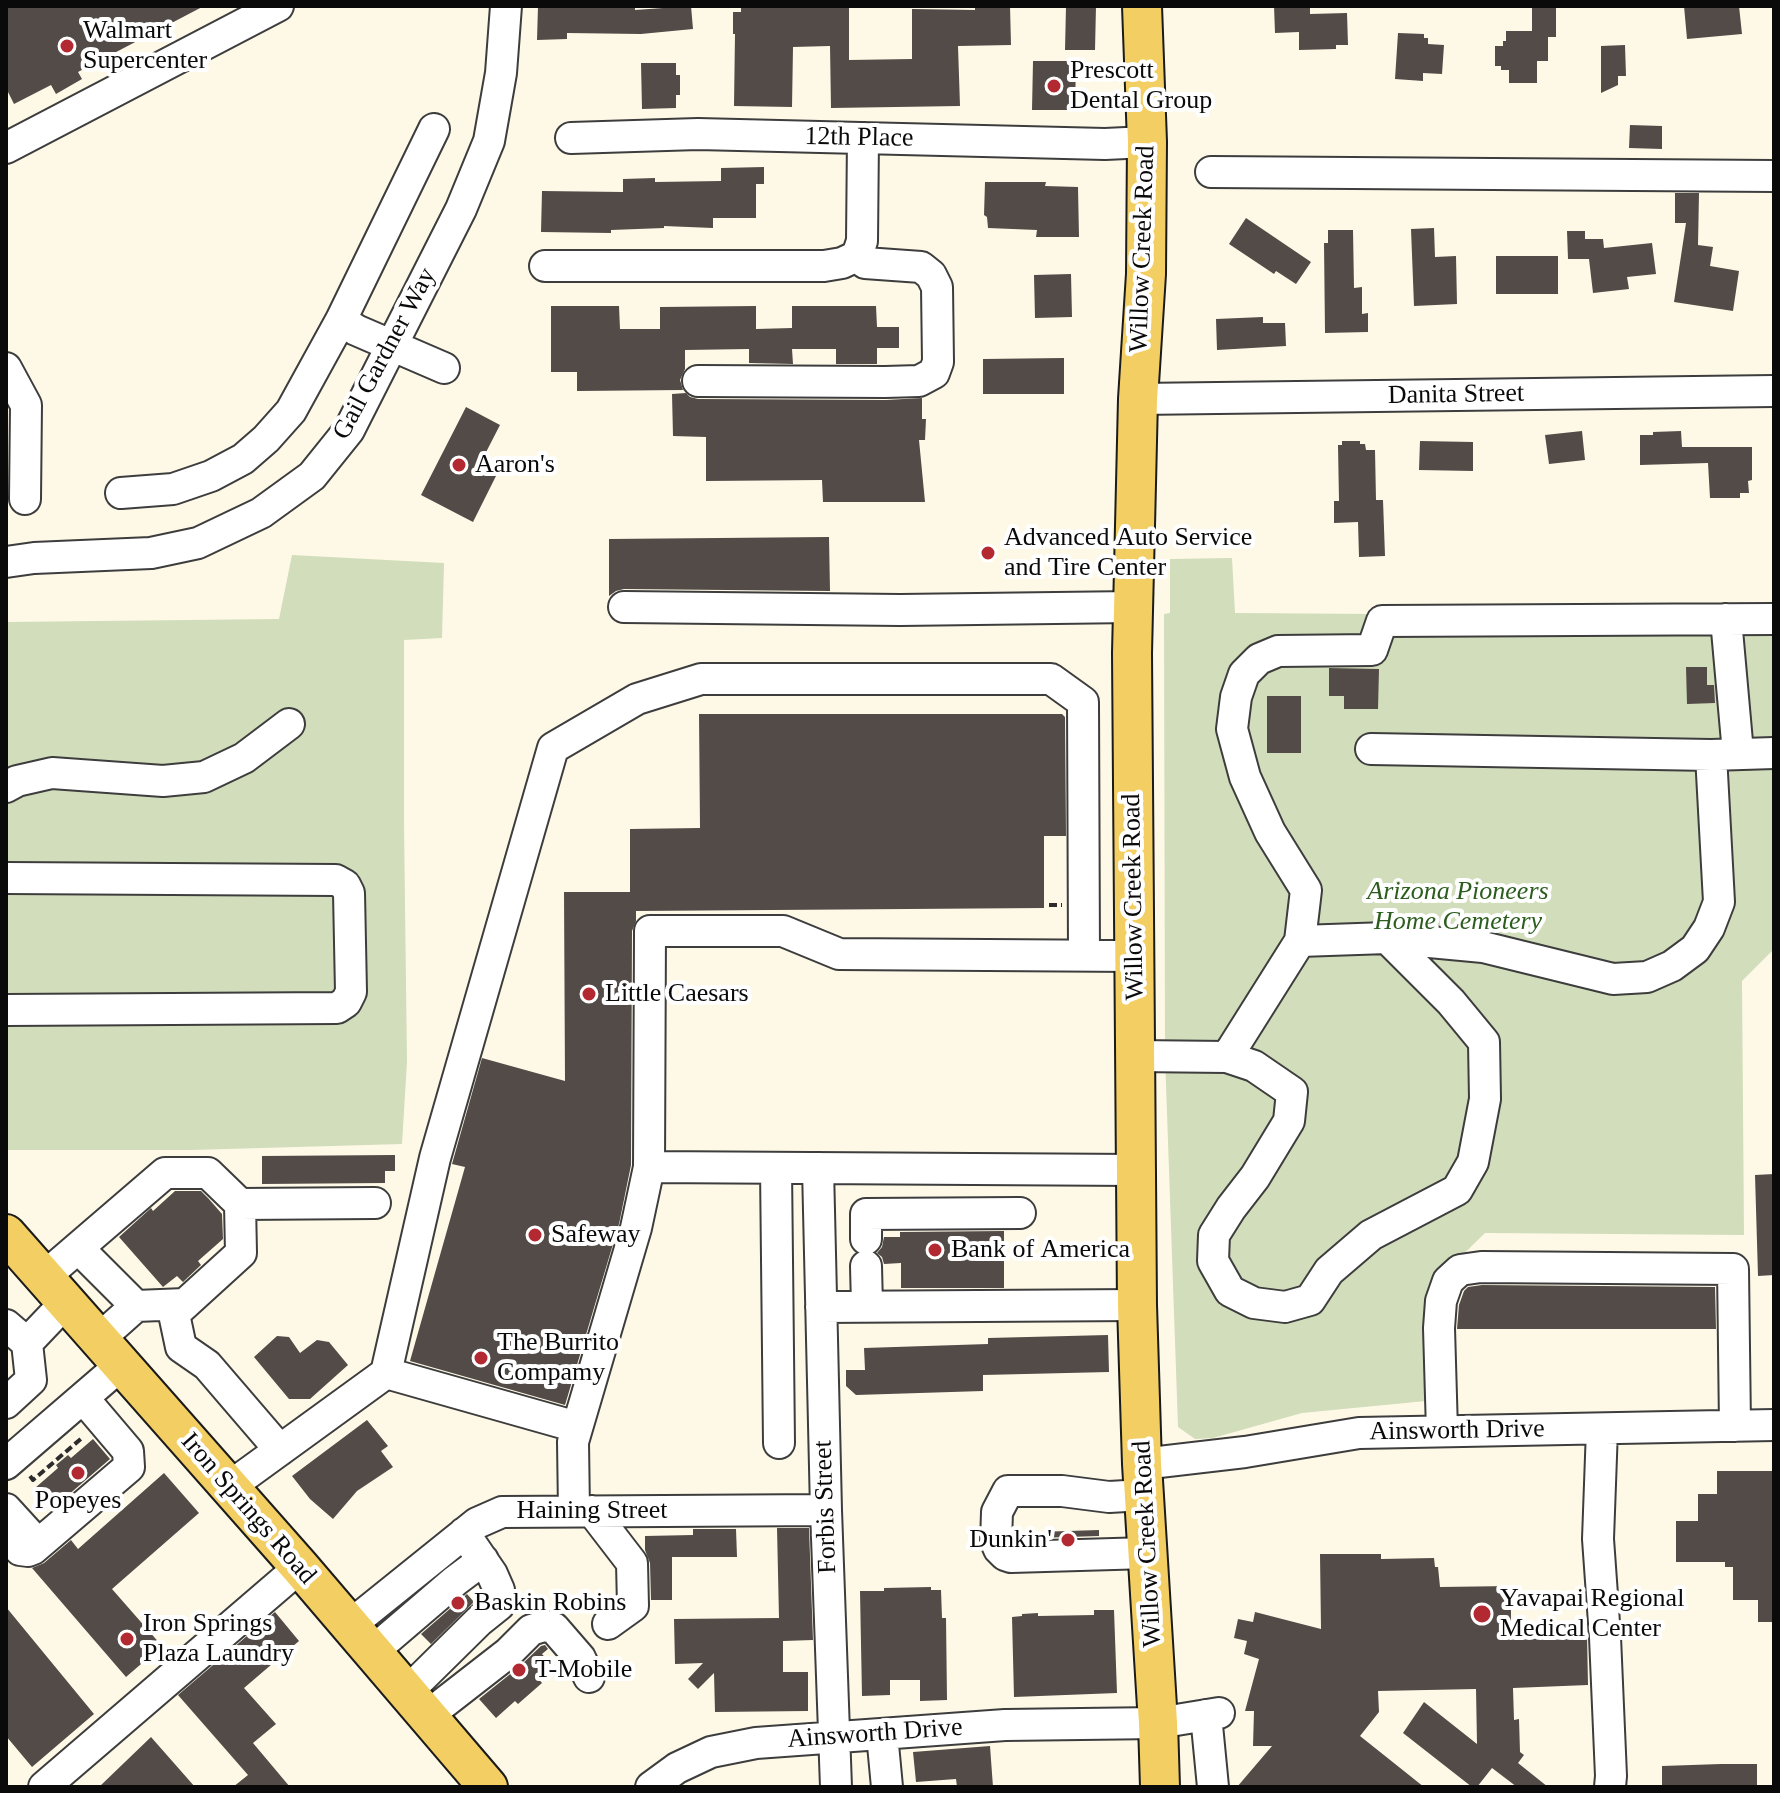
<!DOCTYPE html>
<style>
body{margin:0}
#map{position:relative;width:1780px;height:1793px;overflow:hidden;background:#fef9e7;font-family:Georgia,serif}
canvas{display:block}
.frame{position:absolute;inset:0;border:8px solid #0a0a0a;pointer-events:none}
</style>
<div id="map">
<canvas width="1780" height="1793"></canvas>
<div class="frame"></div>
</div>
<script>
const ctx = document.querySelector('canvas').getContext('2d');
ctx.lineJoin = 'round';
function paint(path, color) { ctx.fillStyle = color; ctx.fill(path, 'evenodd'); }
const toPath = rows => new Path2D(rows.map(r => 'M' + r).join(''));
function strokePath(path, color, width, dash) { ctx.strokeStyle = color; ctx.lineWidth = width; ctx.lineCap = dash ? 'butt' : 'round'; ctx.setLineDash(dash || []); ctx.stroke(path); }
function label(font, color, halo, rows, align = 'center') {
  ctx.font = font + ' Georgia,serif'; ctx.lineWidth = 8; ctx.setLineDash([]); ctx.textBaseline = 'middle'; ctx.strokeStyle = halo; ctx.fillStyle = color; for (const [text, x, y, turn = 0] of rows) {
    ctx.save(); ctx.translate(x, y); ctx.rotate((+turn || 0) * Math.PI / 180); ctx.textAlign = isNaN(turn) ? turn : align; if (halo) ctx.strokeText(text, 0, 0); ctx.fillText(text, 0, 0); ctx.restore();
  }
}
paint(toPath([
 [292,555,444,563,442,638,404,640,404,825,407,1062,402,1144,192,1150,6,1150,6,622,279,619],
 [1232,558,1235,613,1377,614,1774,610,1774,949,1742,981,1744,1235,1485,1233,1429,1288,1426,1401,1302,1413,1213,1438,1195,1439,1178,1427,1165,1056,1164,614,1170,613,1170,559]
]), '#d2ddbb');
paint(toPath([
 [6,6,204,6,78,72,82,79,56,94,51,85,14,104,6,88],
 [538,6,635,6,635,10,691,6,693,29,641,34,567,33,567,39,537,40],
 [741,6,849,6,849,60,912,59,912,9,975,10,975,6,1010,6,1011,45,958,46,960,106,831,108,830,46,793,47,792,107,734,106,735,34,733,34,733,12,741,12],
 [1066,6,1096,6,1095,50,1065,50],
 [1274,6,1310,8,1310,14,1347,13,1348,45,1336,45,1336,49,1299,50,1299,32,1275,33],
 [1684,6,1739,6,1742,34,1687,39],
 [1532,7,1556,8,1556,37,1548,37,1548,61,1537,61,1537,83,1509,83,1509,70,1501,70,1501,66,1495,66,1495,46,1503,46,1503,41,1506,41,1506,31,1532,31],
 [1398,33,1424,34,1424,38,1428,38,1428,44,1444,45,1442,74,1423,73,1423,81,1395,79],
 [1625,45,1626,76,1618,76,1618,85,1601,93,1601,46],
 [1033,61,1076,61,1075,110,1032,110],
 [641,63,676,63,676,75,680,75,680,95,676,95,676,108,642,109],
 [1630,125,1662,126,1662,149,1629,148],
 [764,167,764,184,756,184,756,218,713,218,713,228,664,226,664,228,611,230,611,233,541,232,542,191,623,192,623,179,655,178,655,182,721,181,721,168],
 [985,182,1046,182,1045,186,1078,187,1079,237,1036,237,1037,230,988,228,987,217,984,215],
 [1675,193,1699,193,1698,245,1713,247,1710,266,1739,271,1733,311,1674,302,1686,223,1675,223],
 [1246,218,1311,262,1296,284,1276,271,1274,274,1229,244],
 [1434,228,1435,257,1456,256,1457,304,1414,306,1411,229],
 [1328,230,1353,230,1354,288,1362,287,1362,314,1368,313,1368,332,1325,333,1324,243,1328,243],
 [1567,231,1585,231,1585,239,1603,239,1604,248,1652,243,1656,274,1627,277,1629,289,1593,293,1589,259,1568,259],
 [1496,256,1558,256,1558,294,1496,294],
 [1071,274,1072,317,1035,318,1034,275],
 [551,306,619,306,620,329,660,329,660,307,756,306,756,329,792,328,792,306,876,306,877,327,899,327,899,348,877,348,877,364,836,364,836,349,792,349,793,364,749,363,749,349,685,350,685,369,680,380,683,390,577,391,577,372,551,372],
 [1263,317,1263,323,1285,323,1286,346,1217,350,1216,319],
 [1064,358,1064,394,983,394,983,359],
 [686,393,690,397,698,399,886,400,922,398,922,419,926,419,925,440,919,440,925,502,823,502,822,480,706,481,706,437,673,436,672,394],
 [466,407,500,425,482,460,500,468,473,522,421,495],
 [1582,431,1585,460,1549,464,1545,435],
 [1681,431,1682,447,1752,447,1752,480,1748,481,1749,493,1740,493,1740,498,1710,498,1708,463,1640,465,1640,435,1653,435,1653,432],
 [1342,441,1360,441,1360,444,1365,444,1366,450,1375,450,1376,500,1383,500,1385,556,1359,557,1358,522,1334,523,1334,501,1339,501,1338,445,1342,445],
 [1420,441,1473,442,1473,471,1419,470],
 [829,537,830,591,624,589,616,591,609,596,609,539],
 [1686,667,1707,667,1707,685,1714,685,1715,703,1687,704],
 [1329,668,1379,669,1378,709,1344,709,1344,696,1329,696],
 [1267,696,1301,696,1301,753,1267,753],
 [699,714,1062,714,1065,717,1066,836,1044,836,1044,908,636,911,636,921,632,931,631,1165,619,1224,565,1405,410,1361,465,1167,452,1164,482,1058,565,1081,564,892,630,892,630,829,700,828],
 [395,1155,395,1171,385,1171,385,1183,262,1184,262,1156],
 [1774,1174,1774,1275,1758,1276,1755,1175],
 [175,1191,201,1191,208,1198,222,1214,223,1239,198,1261,201,1265,183,1282,177,1276,163,1287,119,1237,151,1208,153,1211],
 [1004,1231,1004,1288,901,1288,901,1263,884,1264,882,1257,877,1253,882,1247,884,1237,900,1237,900,1232],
 [1482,1285,1715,1287,1716,1329,1457,1329,1459,1305,1464,1291,1468,1287],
 [1108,1335,1109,1372,983,1375,983,1391,856,1395,846,1386,846,1370,865,1370,864,1348,988,1344,988,1338],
 [277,1336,289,1337,300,1353,317,1340,329,1342,348,1365,310,1399,289,1399,254,1357],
 [367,1420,388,1446,381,1451,393,1467,357,1491,333,1519,310,1499,292,1476],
 [93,1439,110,1459,52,1509,35,1488,58,1468,56,1465,68,1455,71,1458],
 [1717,1471,1774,1471,1774,1622,1758,1622,1758,1600,1733,1600,1733,1567,1725,1567,1725,1562,1676,1562,1676,1521,1698,1521,1698,1494,1717,1494],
 [164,1473,199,1513,112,1589,162,1646,126,1677,32,1568,44,1563,71,1540,78,1549],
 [777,1528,809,1528,813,1640,783,1641,783,1672,808,1672,808,1711,715,1712,714,1673,698,1689,688,1679,703,1663,675,1664,674,1619,779,1618],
 [693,1529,736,1529,737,1557,672,1557,672,1600,651,1600,650,1563,645,1550,645,1536,693,1535],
 [1099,1530,1099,1536,1037,1538,1037,1532],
 [1320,1554,1381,1554,1381,1559,1434,1558,1435,1567,1438,1567,1440,1587,1511,1586,1511,1626,1532,1626,1532,1635,1587,1634,1588,1685,1513,1688,1514,1720,1519,1719,1520,1752,1524,1755,1518,1763,1548,1787,1517,1787,1492,1768,1477,1787,1472,1787,1403,1733,1424,1702,1477,1744,1476,1689,1378,1691,1379,1712,1360,1736,1424,1787,1237,1787,1272,1746,1253,1746,1254,1711,1245,1711,1259,1659,1244,1654,1247,1641,1234,1638,1238,1619,1253,1622,1255,1612,1321,1629],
 [931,1587,931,1590,941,1590,942,1618,946,1618,947,1700,920,1701,920,1680,890,1680,890,1695,862,1696,860,1591,884,1591,884,1588],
 [467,1594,474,1602,431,1644,421,1634],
 [6,1607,94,1714,32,1767,6,1736],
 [1094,1610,1114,1610,1117,1693,1014,1697,1012,1617,1022,1616,1022,1614,1038,1613,1038,1616,1094,1615],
 [275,1612,299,1641,244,1688,276,1724,253,1743,290,1787,233,1787,248,1775,178,1695],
 [545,1645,548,1649,542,1654,551,1664,537,1677,542,1683,518,1704,515,1701,496,1718,479,1699,519,1667,541,1646],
 [151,1737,195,1787,99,1787],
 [990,1746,993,1787,957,1787,956,1779,916,1782,913,1752],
 [1721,1764,1757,1764,1757,1787,1662,1787,1662,1766]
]), '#524b47');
const minor = toPath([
 [571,138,698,134,1105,144,1147,142],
 [6,148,278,6],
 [1211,172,1774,176],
 [545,266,824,266,842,263,857,256,862,241,863,138],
 [341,320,356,330,444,368],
 [6,368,26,405,25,499],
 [698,381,885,382,919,381,934,373,938,362,937,287,931,275,921,267,865,263,857,256],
 [1138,399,1774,391],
 [121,493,173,489,211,476,243,459,266,439,291,411,341,320,434,129],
 [6,562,34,558,151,553,198,543,261,513,312,476,349,430,461,209,489,141,501,73,506,6],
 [624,607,900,610,1133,607],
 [1726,619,1738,753],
 [1371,749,1711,755,1774,753],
 [6,787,17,781,52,773,163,781,204,777,244,758,289,724],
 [6,878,336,880,345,885,349,893,351,992,346,1002,337,1008,6,1010],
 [1300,941,1387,938,1483,947,1613,979,1647,977,1672,966,1695,949,1709,928,1719,902,1711,755],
 [1135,1056,1227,1057,1300,941,1306,890,1270,832,1245,777,1232,729,1236,697,1244,674,1259,659,1278,651,1372,650,1382,621,1774,619],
 [1227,1057,1254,1066,1292,1092,1289,1121,1255,1177,1231,1208,1214,1235,1213,1261,1230,1291,1254,1303,1285,1307,1310,1300,1329,1271,1371,1235,1457,1190,1473,1162,1485,1099,1484,1042,1451,1002,1387,938],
 [649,1167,1136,1170],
 [776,1168,779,1443],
 [818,1168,826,1510,836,1787],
 [240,1204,241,1253,174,1314,181,1347,207,1365,280,1450],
 [866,1239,866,1214,1020,1213],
 [78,1248,136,1306],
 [866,1266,867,1306],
 [44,1277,165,1173,208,1173,240,1204,375,1203],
 [821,1307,1137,1305],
 [6,1325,27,1343,31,1380,6,1403],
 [99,1339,136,1306,185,1304],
 [27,1343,66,1302],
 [577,1427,386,1373,435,1158,553,748,637,699,701,679,1051,679,1083,702,1084,955],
 [1602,1429,1598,1539,1605,1637,1611,1776,1610,1787],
 [1442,1431,1439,1328,1441,1301,1448,1281,1460,1270,1481,1267,1733,1269,1735,1426],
 [6,1464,121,1365],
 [1142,1464,1245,1452,1359,1433,1774,1425],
 [229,1487,386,1373],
 [1144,1495,1109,1497,1062,1491,1008,1491,997,1512,996,1542,999,1549,1005,1555,1011,1557,1148,1553],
 [6,1509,38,1544],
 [574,1511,573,1442,636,1228,649,1167,650,931,783,931,839,954,1135,956],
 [592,1511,632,1563,633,1606,608,1624],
 [6,1535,20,1550,28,1551,33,1549,129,1467,128,1451,83,1398],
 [349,1626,477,1523,502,1512,826,1510],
 [372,1652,455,1581,483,1560],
 [407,1692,479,1621,499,1605,499,1590,492,1574,464,1533],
 [1206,1715,1213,1787],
 [427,1716,508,1653,531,1630,544,1626,554,1628,580,1658,589,1677],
 [882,1734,887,1787],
 [44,1787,300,1567],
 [651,1787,677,1768,711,1752,756,1743,1005,1725,1158,1723,1219,1713]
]);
const major = toPath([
 [1142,6,1147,142,1146,274,1138,399,1132,653,1137,1305,1142,1464,1158,1723,1160,1787],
 [6,1234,300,1567,488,1787]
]);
strokePath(minor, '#3d3d3d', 34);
strokePath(major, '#1b1b1b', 42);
strokePath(toPath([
 [1049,905,1062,905],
 [30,1476,33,1480,83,1437]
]), '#2c2c2c', 4, [8, 4]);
strokePath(minor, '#fff', 30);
strokePath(major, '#f3ce62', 38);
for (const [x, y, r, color] of [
 [67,46,8,"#b22931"],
 [1054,86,8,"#b22931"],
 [459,465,8,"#b22931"],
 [988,553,8,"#b22931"],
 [589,994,8,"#b22931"],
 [535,1235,8,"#b22931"],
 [935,1250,8,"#b22931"],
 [481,1358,8,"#b22931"],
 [78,1473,8,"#b22931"],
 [1068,1540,8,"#b22931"],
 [458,1603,8,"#b22931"],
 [1482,1614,10,"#b22931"],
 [127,1639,8,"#b22931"],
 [519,1670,8,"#b22931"]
]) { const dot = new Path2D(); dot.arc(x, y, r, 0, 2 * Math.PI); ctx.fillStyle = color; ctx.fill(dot); strokePath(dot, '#fff', 3); }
label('26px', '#0a0a0a', '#fff', [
 ["Walmart",83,31],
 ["Supercenter",83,61],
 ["Prescott",1070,71],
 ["Dental Group",1070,101],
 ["Aaron's",475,465],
 ["Advanced Auto Service",1004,538],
 ["and Tire Center",1004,568],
 ["Little Caesars",605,994],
 ["Safeway",551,1235],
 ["Bank of America",951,1250],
 ["The Burrito",497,1343],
 ["Compamy",497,1373],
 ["Popeyes",78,1501,"center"],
 ["Dunkin'",1052,1540,"right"],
 ["Yavapai Regional",1500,1599],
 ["Medical Center",1500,1629],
 ["Baskin Robins",474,1603],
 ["Iron Springs",143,1624],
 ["Plaza Laundry",143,1654],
 ["T-Mobile",535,1670]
], 'left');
label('26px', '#0a0a0a', '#fff', [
 ["12th Place",859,138,1],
 ["Willow Creek Road",1143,249,-88],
 ["Gail Gardner Way",385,354,-62],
 ["Danita Street",1456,395,-1],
 ["Willow Creek Road",1134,897,-91],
 ["Ainsworth Drive",1457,1431,-1],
 ["Forbis Street",826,1507,-92],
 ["Iron Springs Road",248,1509,49],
 ["Haining Street",592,1511],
 ["Willow Creek Road",1148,1544,-93],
 ["Ainsworth Drive",875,1734,-4]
]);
label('italic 26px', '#2c5d1e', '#fff', [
 ["Arizona Pioneers",1458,892],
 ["Home Cemetery",1458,922]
]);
</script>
